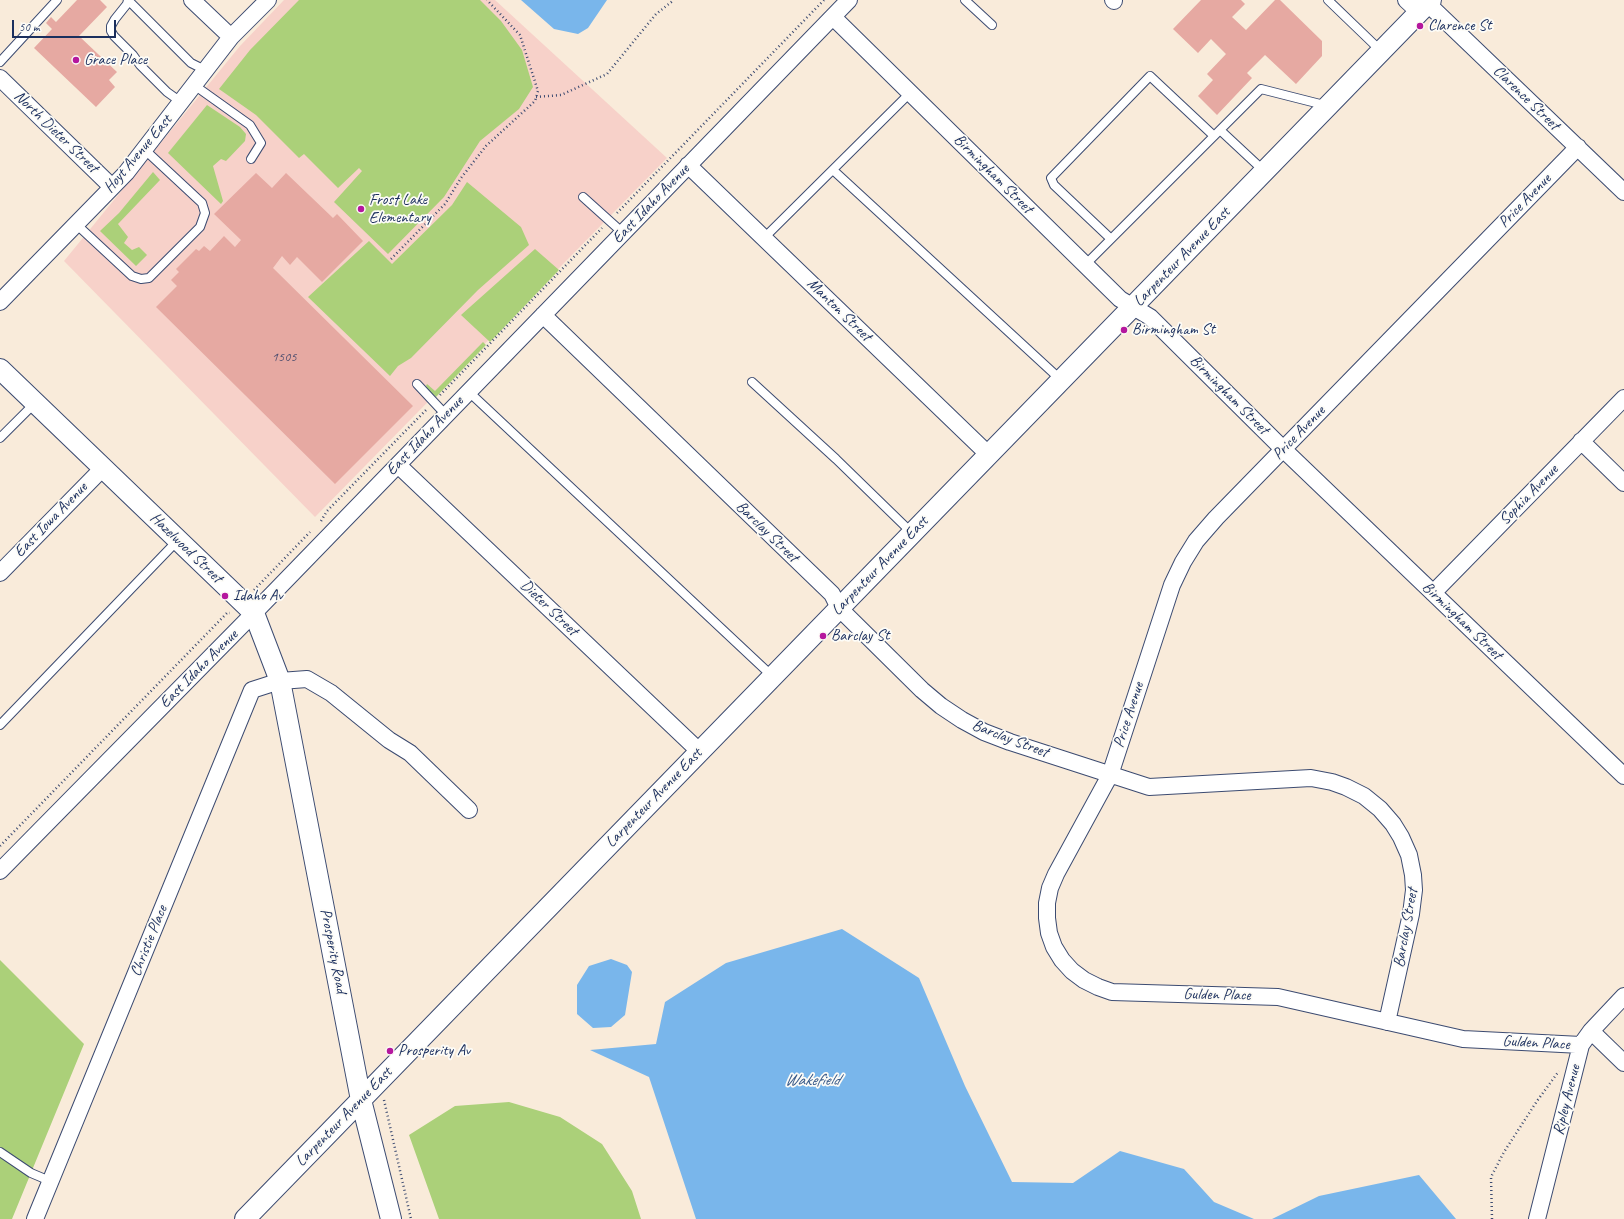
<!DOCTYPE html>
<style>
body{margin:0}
#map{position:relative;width:1624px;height:1219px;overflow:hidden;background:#f9ebda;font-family:Caveat,sans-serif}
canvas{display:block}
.scale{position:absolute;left:12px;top:20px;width:104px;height:18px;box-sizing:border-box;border:2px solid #1b2f5e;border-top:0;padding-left:5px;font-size:12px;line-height:14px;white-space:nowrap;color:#1b2f5e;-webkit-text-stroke:3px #fdfcf7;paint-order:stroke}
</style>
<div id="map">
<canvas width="1624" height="1219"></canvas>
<div class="scale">50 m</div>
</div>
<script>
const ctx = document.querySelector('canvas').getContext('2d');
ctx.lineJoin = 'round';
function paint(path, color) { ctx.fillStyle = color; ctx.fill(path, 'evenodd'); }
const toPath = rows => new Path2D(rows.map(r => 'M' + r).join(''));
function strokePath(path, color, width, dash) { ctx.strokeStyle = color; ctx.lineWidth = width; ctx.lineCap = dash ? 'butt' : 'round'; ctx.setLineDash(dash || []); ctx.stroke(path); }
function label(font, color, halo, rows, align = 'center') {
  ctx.font = font + ' Caveat,sans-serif'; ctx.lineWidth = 3.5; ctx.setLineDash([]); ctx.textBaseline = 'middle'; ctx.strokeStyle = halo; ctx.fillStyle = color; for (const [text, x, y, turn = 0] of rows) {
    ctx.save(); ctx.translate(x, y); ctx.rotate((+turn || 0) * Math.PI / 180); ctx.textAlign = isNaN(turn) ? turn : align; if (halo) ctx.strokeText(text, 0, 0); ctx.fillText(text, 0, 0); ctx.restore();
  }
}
paint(toPath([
 [284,0,495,0,667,158,315,517,64,261,240,46]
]), '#f7d1c9');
paint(toPath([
 [299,0,480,0,501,21,522,50,533,87,519,109,480,141,444,197,388,254,334,202,362,171,359,168,338,188,304,154,299,158,256,115,219,89,250,50],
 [207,105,240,127,246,134,245,141,226,161,221,159,213,166,223,201,221,204,168,153],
 [153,172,160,180,118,224,128,237,124,243,132,250,139,247,147,255,136,266,100,231,119,213],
 [467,182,521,227,529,245,478,290,411,358,398,366,390,376,308,297,369,241,392,264,452,205],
 [535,249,559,270,490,342,461,315],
 [483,342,486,345,436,397,430,392,426,386,427,384,435,391],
 [0,960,84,1044,12,1219,0,1219],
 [509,1102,560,1117,602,1144,632,1191,641,1219,439,1219,409,1135,455,1106]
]), '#abd079');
paint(toPath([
 [521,0,607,0,588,28,578,34,554,29],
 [842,929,919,978,965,1086,1012,1182,1073,1183,1120,1151,1184,1169,1214,1202,1254,1219,696,1219,649,1077,590,1050,656,1044,665,1002,726,963],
 [611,959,627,965,632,972,625,1015,611,1027,593,1028,577,1014,577,985,589,966],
 [1419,1175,1456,1219,1272,1219,1319,1196]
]), '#79b6eb');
paint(toPath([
 [77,0,100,0,107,7,79,36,117,72,109,80,115,87,96,107,34,48,52,29,46,23,51,17,56,22],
 [1201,0,1241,0,1245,4,1232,17,1246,30,1275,0,1280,0,1322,41,1322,56,1296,84,1265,55,1247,73,1252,78,1217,115,1198,96,1213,80,1207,74,1226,54,1211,39,1198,53,1173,29],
 [256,173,272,188,286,173,333,218,337,214,363,241,322,282,297,257,290,265,282,256,273,268,413,406,335,484,156,307,177,286,171,280,179,272,176,269,196,249,199,251,204,246,210,251,224,236,235,247,241,240,214,214]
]), '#e6a9a2');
const service = toPath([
 [128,0,127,4,115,19,111,26,111,31,114,36,133,55,140,65,167,92,181,102],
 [128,0,191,63,205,70],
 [965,0,992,25],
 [1328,0,1381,51],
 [0,62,57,0],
 [194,85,250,125,261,143,251,159],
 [1220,130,1264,171],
 [833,170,1061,380],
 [583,197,623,233],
 [76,224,132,276,141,279,149,278,200,227,205,213,202,203,144,149],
 [764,238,910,93],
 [1111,239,1054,185,1051,178,1150,76,1214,136],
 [1085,265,1261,89,1328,106],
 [752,382,836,459,912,533],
 [417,384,446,415],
 [469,392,772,676],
 [0,438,35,403],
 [0,725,178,540],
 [0,1152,31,1173,50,1181]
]);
const minor = toPath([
 [192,0,231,37],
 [1113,0,1114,1],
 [1406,0,1419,12],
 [1428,4,1624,192],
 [833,17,1120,299,1150,317,1283,449,1624,776],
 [0,78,112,187],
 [1578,147,1216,518,1196,541,1183,562,1172,585,1110,775,1056,874,1050,888,1047,903,1047,918,1049,933,1054,947,1062,960,1072,971,1084,980,1098,987,1112,992,1278,997,1463,1039,1581,1045],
 [688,165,989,455],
 [0,302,126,173,231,37,268,0],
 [543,315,832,594,839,608,922,690,941,706,962,720,984,732,1010,742,1149,787,1311,778,1332,782,1346,787,1364,796,1380,809,1393,824,1401,837,1409,855,1413,875,1414,890,1411,914,1387,1022],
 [1581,441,1624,483],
 [398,465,699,751],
 [0,573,103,468],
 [1433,593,1624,398],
 [0,871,254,613,849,0],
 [1591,1031,1624,1063],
 [35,1219,252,690,280,681,307,679,331,693,389,740,410,753,469,810],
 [1537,1219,1581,1045,1591,1031,1624,996]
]);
const tertiary = toPath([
 [0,369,254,613,280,681,361,1100,391,1219],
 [245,1219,1431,0]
]);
strokePath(service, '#3c4b71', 10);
strokePath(minor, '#3c4b71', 18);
strokePath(tertiary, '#3c4b71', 22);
strokePath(toPath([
 [536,97,561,95,607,74,656,14,674,0],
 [617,213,824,0],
 [391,259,445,204,461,178,486,146,535,101,538,91,520,35,487,0],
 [440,395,602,228],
 [321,521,327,511,427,409],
 [254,590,310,532],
 [0,846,227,613,230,613],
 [384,1100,411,1219],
 [1492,1219,1491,1177,1504,1152,1537,1101,1559,1071]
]), '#3c4b71', 2.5, [1, 3]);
strokePath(service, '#fff', 8);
strokePath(minor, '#fff', 16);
strokePath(tertiary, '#fff', 20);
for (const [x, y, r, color] of [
 [1420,26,4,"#b5179e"],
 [76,60,4,"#b5179e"],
 [361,209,4,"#b5179e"],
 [1124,330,4,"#b5179e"],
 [225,596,4,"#b5179e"],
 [823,636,4,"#b5179e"],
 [390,1051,4,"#b5179e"]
]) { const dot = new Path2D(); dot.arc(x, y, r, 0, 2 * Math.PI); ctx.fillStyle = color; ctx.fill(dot); strokePath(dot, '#fdfcf7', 1.5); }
label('14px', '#4e4e6f', null, [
 ["1505",284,357]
]);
label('16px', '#1b2f5e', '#fdfcf7', [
 ["Clarence St",1428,26],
 ["Grace Place",84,60],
 ["Frost Lake",369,200],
 ["Elementary",369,218],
 ["Birmingham St",1132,330],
 ["Idaho Av",233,596],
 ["Barclay St",831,636],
 ["Prosperity Av",398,1051]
], 'left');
label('16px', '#1b2f5e', '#fdfcf7', [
 ["Clarence Street",1526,98,44],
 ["North Dieter Street",56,132,44],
 ["Hoyt Avenue East",138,154,-50],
 ["Birmingham Street",993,174,45],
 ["Price Avenue",1525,201,-46],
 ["East Idaho Avenue",651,204,-46],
 ["Larpenteur Avenue East",1182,257,-46],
 ["Manton Street",839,310,44],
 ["Birmingham Street",1229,395,45],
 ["Price Avenue",1299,433,-46],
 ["East Idaho Avenue",425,436,-46],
 ["Sophia Avenue",1529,495,-46],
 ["East Iowa Avenue",51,520,-46],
 ["Barclay Street",767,532,44],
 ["Hazelwood Street",186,548,44],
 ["Larpenteur Avenue East",880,566,-46],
 ["Dieter Street",549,608,44],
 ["Birmingham Street",1462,621,44],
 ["East Idaho Avenue",199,669,-45],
 ["Price Avenue",1129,715,-72],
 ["Barclay Street",1010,739,21],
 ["Larpenteur Avenue East",654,798,-46],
 ["Barclay Street",1406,928,-80],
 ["Christie Place",149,941,-68],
 ["Prosperity Road",333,951,79],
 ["Gulden Place",1217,995,1],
 ["Gulden Place",1536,1043,3],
 ["Ripley Avenue",1567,1100,-76],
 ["Larpenteur Avenue East",344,1117,-46]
]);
label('italic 17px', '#375888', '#fdfcf7', [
 ["Wakefield",812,1081]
]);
</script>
